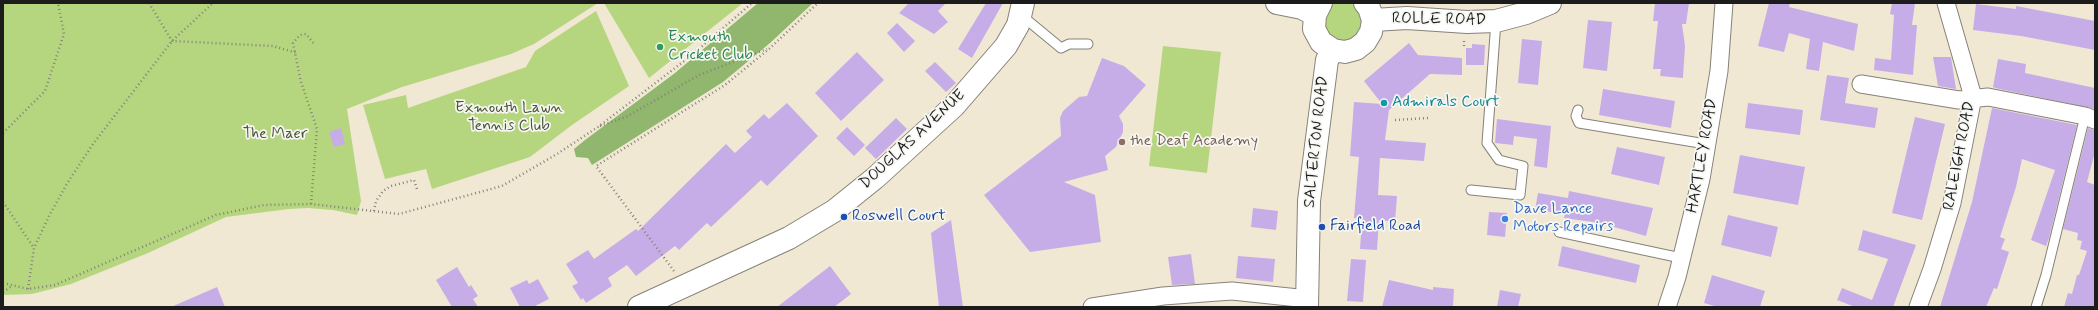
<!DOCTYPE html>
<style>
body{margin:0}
#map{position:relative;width:2098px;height:310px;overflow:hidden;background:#f1e8d4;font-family:Mynerve,sans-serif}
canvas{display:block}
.frame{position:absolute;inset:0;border:4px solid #1c1c1c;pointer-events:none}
</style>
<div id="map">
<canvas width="2098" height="310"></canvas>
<div class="frame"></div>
</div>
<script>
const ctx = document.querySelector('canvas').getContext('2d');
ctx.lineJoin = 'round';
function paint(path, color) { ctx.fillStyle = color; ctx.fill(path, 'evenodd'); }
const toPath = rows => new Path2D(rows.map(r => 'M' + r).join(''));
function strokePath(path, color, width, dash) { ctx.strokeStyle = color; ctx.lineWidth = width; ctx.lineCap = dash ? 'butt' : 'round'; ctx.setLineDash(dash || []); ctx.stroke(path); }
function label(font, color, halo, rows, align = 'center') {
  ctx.font = font + ' Mynerve,sans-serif'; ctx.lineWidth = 3.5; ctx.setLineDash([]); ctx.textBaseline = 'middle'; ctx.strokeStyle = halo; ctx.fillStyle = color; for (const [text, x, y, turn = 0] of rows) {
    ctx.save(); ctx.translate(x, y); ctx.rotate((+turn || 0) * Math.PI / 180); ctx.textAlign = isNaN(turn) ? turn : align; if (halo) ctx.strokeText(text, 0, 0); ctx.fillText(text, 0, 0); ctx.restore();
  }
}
paint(toPath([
 [3,3,598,3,534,44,511,54,402,87,347,109,361,201,357,215,333,210,308,208,289,209,226,217,148,253,71,284,32,294,3,295],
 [604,3,743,3,649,78],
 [1336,3,1351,3,1356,6,1365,25,1354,42,1333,42,1322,24,1331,5],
 [596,11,629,86,572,125,530,157,432,189,426,169,385,179,363,105,406,95,408,108,526,67,535,51],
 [1163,46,1221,52,1207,173,1149,166]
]), '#b5d67e');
paint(toPath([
 [758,3,813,3,770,43,723,82,592,165,588,158,576,157,574,149,585,140,675,73]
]), '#90b76d');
paint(toPath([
 [909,3,946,3,938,11,948,22,934,34,899,13],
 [986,3,1003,3,972,58,958,49],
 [1655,3,1689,3,1686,24,1682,24,1685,46,1683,78,1660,76,1661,69,1653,69,1658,21,1653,21],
 [1769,3,1790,3,1789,7,1858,24,1854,51,1823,42,1819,71,1806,69,1810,39,1789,33,1784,52,1758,46],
 [1892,3,1915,3,1912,25,1917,25,1913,75,1874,70,1875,58,1891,60,1894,15,1890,14],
 [1976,4,2016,9,2016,6,2095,21,2095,50,2021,36,1973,30],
 [1588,20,1612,22,1607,71,1583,68],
 [897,23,915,41,904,52,887,33],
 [1522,39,1542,41,1538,85,1518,83],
 [1409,43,1418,55,1462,58,1462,75,1430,74,1389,110,1385,140,1426,143,1424,161,1380,158,1378,195,1397,196,1395,222,1379,220,1377,250,1360,249,1362,219,1354,218,1359,157,1350,156,1354,102,1382,104,1364,81],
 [1472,44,1485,45,1484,65,1466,65,1466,48,1472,48],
 [857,52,884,80,841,121,815,93],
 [1933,57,1951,57,1956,89,1938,86],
 [1102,58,1124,66,1146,85,1119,116,1123,124,1123,132,1116,147,1105,156,1108,170,1064,182,1095,195,1101,242,1030,252,984,195,1061,136,1060,118,1063,111,1079,97,1087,96],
 [1998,59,2026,64,2025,73,2095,88,2095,109,1995,88,1993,87],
 [935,62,956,83,946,92,925,71],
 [1827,75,1849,78,1845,103,1878,108,1875,128,1820,120],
 [1603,89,1675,101,1671,128,1599,115],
 [787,103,818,136,767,186,761,180,711,227,707,223,679,250,675,246,636,276,627,265,608,278,612,286,586,303,583,298,581,300,572,286,578,283,566,264,588,250,594,259,636,229,638,231,726,144,735,153,752,137,746,131,764,114,769,119],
 [1748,103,1803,110,1800,135,1745,128],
 [1992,108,2077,125,2049,238,2046,246,2031,240,2055,170,2022,159,2016,187,2000,237,2005,239,2001,249,2009,252,1997,289,1994,288,1986,307,1940,307,1972,202],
 [1915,117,1945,124,1922,220,1892,213],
 [896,118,907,129,876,159,865,148],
 [1497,119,1551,126,1547,168,1534,166,1537,139,1514,136,1513,145,1495,143],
 [847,127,865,145,854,156,836,138],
 [341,128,345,144,334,147,329,132],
 [2088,128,2095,130,2095,152,2087,182,2095,185,2095,307,2064,307,2068,293,2072,294,2077,275,2079,275,2087,251,2080,249,2082,241,2077,240,2078,233,2063,229],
 [1617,147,1665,157,1659,185,1611,174],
 [1740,155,1805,167,1798,205,1733,193],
 [1569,191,1653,208,1646,236,1600,223,1564,218,1565,214,1535,210,1538,193,1568,198],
 [1253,208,1278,211,1276,230,1251,227],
 [1489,212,1507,213,1505,237,1487,235],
 [1728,215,1778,227,1771,257,1721,245],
 [951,220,963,307,939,307,931,233],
 [1863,230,1916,245,1893,307,1855,307,1837,300,1842,288,1872,300,1888,259,1858,250],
 [1562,246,1640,265,1636,283,1558,266],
 [1191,254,1195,284,1172,285,1168,257],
 [1238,256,1275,259,1273,282,1236,278],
 [1351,259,1366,260,1363,302,1347,301],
 [830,266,851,294,834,307,777,307],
 [457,267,469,287,471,285,478,296,473,299,478,307,452,307,436,280],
 [1712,275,1765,291,1760,307,1718,307,1704,303],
 [538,279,549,299,533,307,520,307,510,288,527,280,529,284],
 [1389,280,1433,290,1433,287,1454,289,1453,307,1382,307],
 [217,287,225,307,171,307],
 [1500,290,1521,294,1518,307,1497,307]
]), '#c7ade8');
const lane = toPath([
 [1021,15,1061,48,1069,44,1088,44],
 [1578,110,1576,116,1579,123,1706,144],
 [1471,190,1520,195,1523,166,1499,160,1487,143,1496,21],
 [1559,232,1681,258],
 [2036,307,2046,275,2085,116]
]);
const street = toPath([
 [1861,84,1959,100,1988,97,2085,116,2095,120],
 [1092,307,1163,296,1232,291,1308,299],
 [1667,307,1677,277,1701,179,1719,71,1724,3],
 [1918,307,1932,269,1952,203,1973,97,1946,3]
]);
const secondary = toPath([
 [1277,3,1302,8,1315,15],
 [1321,3,1315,15,1314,29,1321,42,1333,50,1345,52,1356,49,1365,42,1371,32,1373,20,1369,8,1365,3],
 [1373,20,1407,18,1467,22,1496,21,1526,13,1550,3],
 [639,307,789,238,834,211,875,178,954,106,1006,46,1018,25,1023,3],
 [1307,307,1309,201,1327,60,1333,50]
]);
strokePath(lane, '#868278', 11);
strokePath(street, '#868278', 19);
strokePath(secondary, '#868278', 24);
strokePath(toPath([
 [149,3,172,41,273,46,297,53],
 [1464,46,1464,39],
 [1395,120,1428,118],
 [600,126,626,117,699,75,767,49],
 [3,133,45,91,64,34,58,3],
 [3,202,34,248],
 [311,204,317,129,301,82,293,43,300,35,306,34,314,44],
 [374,211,376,201,383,191,391,186,414,180,417,189],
 [674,271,596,166,725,85,769,49,818,3],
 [3,283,28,289,55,285,216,215,264,205,311,204,399,214,502,186,557,154,598,127,692,55,752,3],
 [28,289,34,248,49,216,68,182,93,144,172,41,213,3],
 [3,292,12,286]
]), '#868278', 2.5, [1, 3]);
strokePath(lane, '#fff', 9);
strokePath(street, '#fff', 17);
strokePath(secondary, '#fff', 22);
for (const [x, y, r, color] of [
 [660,47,4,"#2e9e5b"],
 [1384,103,4,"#0f9aa8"],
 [1122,142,4,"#8d6e63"],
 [844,217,4,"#1a4fb4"],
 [1505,219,4,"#3f7fe0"],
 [1322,227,4,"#1a4fb4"]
]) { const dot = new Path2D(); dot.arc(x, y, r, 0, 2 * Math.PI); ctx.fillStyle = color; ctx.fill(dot); strokePath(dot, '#f6f6f2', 1.5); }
label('16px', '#1c1c1c', '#f6f6f2', [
 ["ROLLE ROAD",1439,20,1],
 ["DOUGLAS AVENUE",913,140,-43],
 ["SALTERTON ROAD",1317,142,-84],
 ["HARTLEY ROAD",1703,156,-80],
 ["RALEIGH ROAD",1960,156,-79]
]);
label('16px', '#27864d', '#f6f6f2', [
 ["Exmouth",668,38],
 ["Cricket Club",668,56]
], 'left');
label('16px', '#0d838f', '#f6f6f2', [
 ["Admirals Court",1392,103]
], 'left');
label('16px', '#4a5439', '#f6f6f2', [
 ["Exmouth Lawn",509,109],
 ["Tennis Club",509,127],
 ["The Maer",275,135]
]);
label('16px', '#785e54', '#f6f6f2', [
 ["the Deaf Academy",1130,142]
], 'left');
label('16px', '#366cbe', '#f6f6f2', [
 ["Dave Lance",1513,210],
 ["Motors Repairs",1513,228]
], 'left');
label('16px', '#164399', '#f6f6f2', [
 ["Roswell Court",852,217],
 ["Fairfield Road",1330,227]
], 'left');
</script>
